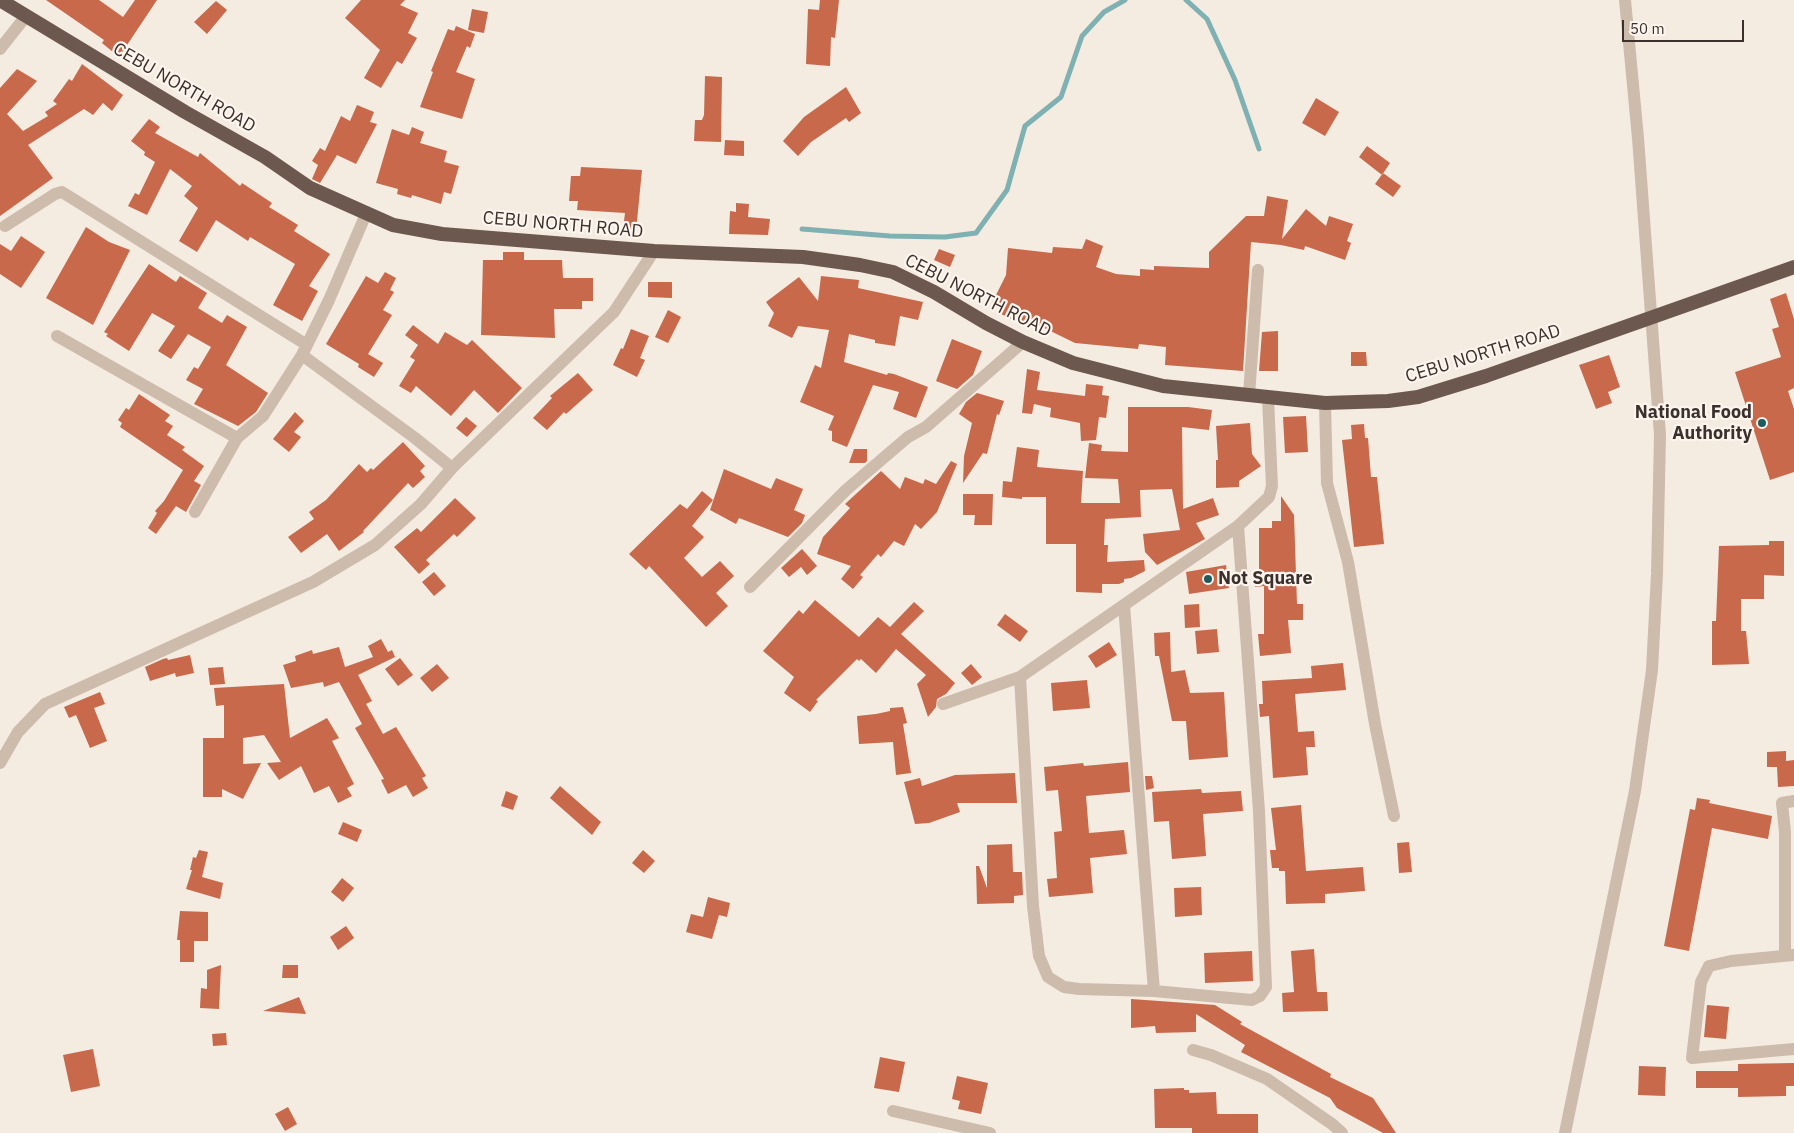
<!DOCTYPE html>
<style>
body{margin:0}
#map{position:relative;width:1794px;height:1133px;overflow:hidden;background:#f4ebe1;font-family:"IBM Plex Sans",sans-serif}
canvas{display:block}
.scale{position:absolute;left:1622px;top:20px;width:122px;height:22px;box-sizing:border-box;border:2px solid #3b302b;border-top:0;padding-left:6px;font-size:15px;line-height:18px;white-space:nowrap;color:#3b302b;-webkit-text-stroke:4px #fbf5ee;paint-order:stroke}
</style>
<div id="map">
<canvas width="1794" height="1133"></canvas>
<div class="scale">50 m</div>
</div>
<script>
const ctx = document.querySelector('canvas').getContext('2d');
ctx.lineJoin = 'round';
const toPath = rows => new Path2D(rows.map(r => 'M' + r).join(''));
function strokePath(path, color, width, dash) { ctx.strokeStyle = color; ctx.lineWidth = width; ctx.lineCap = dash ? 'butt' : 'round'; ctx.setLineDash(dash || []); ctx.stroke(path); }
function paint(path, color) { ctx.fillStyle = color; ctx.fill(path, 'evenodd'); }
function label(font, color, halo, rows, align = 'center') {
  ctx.font = font + ' "IBM Plex Sans",sans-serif'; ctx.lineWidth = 4.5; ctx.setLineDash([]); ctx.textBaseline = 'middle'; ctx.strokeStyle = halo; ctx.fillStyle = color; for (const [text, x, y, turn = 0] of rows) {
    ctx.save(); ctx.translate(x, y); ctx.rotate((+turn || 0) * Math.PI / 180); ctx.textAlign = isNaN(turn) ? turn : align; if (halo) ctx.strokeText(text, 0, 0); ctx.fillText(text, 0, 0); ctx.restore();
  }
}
strokePath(toPath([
 [1186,0,1207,19,1235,80,1259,149],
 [802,229,890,236,945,237,976,233,1007,190,1025,126,1061,97,1082,36,1104,12,1125,0]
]), '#7fb0b2', 5);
paint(toPath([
 [46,0,99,0,123,17,135,0,157,0,119,57,102,43,104,40],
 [361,0,405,0,400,5,418,13,408,33,417,38,402,64,397,61,381,88,364,78,380,50,345,18],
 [820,0,839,0,835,38,831,37,830,66,806,64,808,9,819,10],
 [216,1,227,10,207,34,194,22],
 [472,9,488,12,484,33,468,30],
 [456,26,475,34,470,48,467,46,456,72,475,79,462,119,420,107,433,72,431,71,448,29,454,31],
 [82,64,123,95,112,111,103,103,93,115,84,109,28,145,53,178,0,216,0,88,17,69,37,81,7,114,23,131,48,116,45,112,57,104,53,101,69,79,72,81],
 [705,76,722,77,721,142,694,141,695,120,702,120,704,115],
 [846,87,861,113,849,122,846,118,811,142,798,156,783,141,804,117],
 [1316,98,1339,112,1325,136,1302,123],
 [357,105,374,112,370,122,377,124,356,164,337,155,320,183,312,179,318,165,312,161,320,148,325,151,341,116,350,121],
 [149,119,160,127,155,133,198,157,200,153,240,186,242,183,272,203,269,207,298,225,294,231,330,254,309,286,318,291,302,321,273,305,295,264,250,237,248,241,216,220,197,252,179,241,198,208,184,196,192,186,170,169,147,215,128,206,135,193,139,195,155,162,144,155,145,152,131,141],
 [412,127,424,132,420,143,447,151,444,162,459,166,451,194,444,192,441,204,412,195,411,198,397,194,398,189,376,183,392,129,409,135],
 [725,140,744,141,744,156,724,155],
 [1367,146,1390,163,1382,175,1359,157],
 [581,167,642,170,636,231,623,229,625,213,577,210,578,201,569,201,571,176,580,176],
 [1383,173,1401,186,1393,197,1375,184],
 [1267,196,1288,200,1282,239,1306,209,1326,226,1329,216,1353,224,1347,241,1351,243,1345,260,1305,246,1304,250,1281,245,1251,242,1243,371,1165,365,1166,347,1139,344,1138,349,1075,343,1034,323,1031,327,1016,321,1001,314,1004,309,992,303,1006,275,1008,248,1052,253,1053,247,1082,249,1086,239,1103,246,1096,267,1116,274,1140,276,1140,269,1154,270,1154,266,1209,268,1209,252,1246,216,1264,216],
 [736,203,749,204,748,217,770,219,768,235,729,234,730,211,736,212],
 [86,227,109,242,130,250,93,325,46,298],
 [21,236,45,252,21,288,0,274,0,244,11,251],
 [939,249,955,255,950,267,934,260],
 [503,252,524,252,524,260,562,260,563,278,593,278,593,301,582,301,582,309,554,309,555,338,481,335,483,260,503,260],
 [149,264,176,282,180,276,207,293,198,308,222,323,227,315,247,327,226,365,268,393,256,412,238,426,194,404,203,389,186,380,194,367,198,369,211,347,188,334,171,359,158,351,175,326,152,313,129,351,106,336,108,334,104,332],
 [385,272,396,278,390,290,394,292,383,310,392,315,368,354,383,363,374,377,358,367,359,364,326,344,366,276,378,283],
 [821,276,859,280,858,288,923,302,918,320,900,316,895,346,875,343,875,340,849,334,844,362,887,375,888,373,894,374,928,387,916,418,893,409,899,392,873,385,847,447,832,441,832,431,828,430,834,416,800,402,815,365,821,368,829,330,798,326,792,338,768,326,774,313,766,302,799,277,818,301],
 [648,282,672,282,672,298,648,297],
 [1786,293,1794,319,1794,388,1788,391,1794,409,1794,472,1770,480,1735,372,1781,357,1772,329,1779,327,1770,299],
 [668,310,681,317,668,343,655,337],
 [413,325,438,344,445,332,467,345,472,340,522,388,498,413,474,390,451,416,416,386,411,393,399,386,415,360,410,357,418,345,405,335],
 [631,329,649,336,640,358,645,360,637,377,613,365,621,348,623,349],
 [1278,331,1278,371,1259,371,1262,332],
 [952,339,982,351,973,375,957,389,936,381],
 [1351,352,1366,352,1367,366,1351,366],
 [1609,355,1620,387,1608,392,1612,403,1596,409,1579,365],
 [1027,369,1040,372,1037,390,1085,396,1086,384,1103,386,1102,395,1109,396,1106,418,1099,417,1096,440,1081,441,1080,423,1050,417,1051,408,1034,404,1032,414,1022,413],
 [578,373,593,390,566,414,564,412,547,430,533,418,552,398,550,396],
 [977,393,1004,401,999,415,997,414,987,454,983,453,963,483,964,456,972,423,959,414,966,402],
 [139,394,170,415,165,421,173,426,167,435,185,447,182,450,204,466,194,481,201,485,186,512,176,506,156,534,148,528,157,513,155,511,164,501,183,470,120,427,122,423,118,420,126,408,129,410],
 [1128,407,1188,407,1212,410,1209,430,1182,427,1183,509,1213,498,1219,515,1196,523,1205,539,1157,565,1145,552,1143,534,1180,530,1172,489,1140,490,1141,517,1105,519,1104,545,1108,545,1107,562,1144,560,1145,571,1131,578,1124,579,1124,582,1119,584,1102,584,1102,593,1076,592,1076,544,1046,544,1046,497,1022,497,1022,499,1002,497,1003,481,1012,482,1017,447,1039,450,1037,467,1083,471,1081,503,1120,503,1118,479,1085,478,1089,443,1102,445,1101,451,1128,452],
 [295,412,304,421,294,432,301,437,289,452,273,439],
 [1306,416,1308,452,1285,453,1283,417],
 [466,417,477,426,467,437,456,428],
 [1250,423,1252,454,1261,466,1239,481,1239,487,1216,488,1216,460,1218,460,1216,426],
 [1364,424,1365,438,1368,438,1371,477,1377,477,1384,544,1354,547,1342,440,1352,439,1351,425],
 [403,442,425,466,420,471,425,477,413,488,408,483,363,531,364,532,339,551,327,534,301,553,288,537,314,519,309,512,326,500,359,464,367,472,371,468,373,470],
 [854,449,867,449,867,461,865,463,849,463],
 [951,461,957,464,937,512,921,529,915,524,904,546,894,541,881,557,878,554,860,575,863,577,853,589,841,579,851,566,817,554,823,537,850,508,845,504,881,471,900,489,905,477,923,484,925,479,936,484],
 [724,469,771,489,776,478,803,489,794,510,805,515,802,523,788,537,739,518,736,524,710,510],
 [702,491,713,500,692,526,704,537,684,558,702,577,720,561,734,576,716,593,728,606,706,627,649,566,646,570,629,554,680,504,687,509],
 [963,494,993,494,992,525,974,525,975,515,963,515],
 [1281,496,1294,515,1297,604,1303,604,1303,620,1288,620,1291,653,1260,656,1258,634,1264,634,1264,586,1255,587,1255,573,1259,573,1259,528,1272,528,1272,521,1281,521],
 [455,498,476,518,457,537,454,534,426,560,430,564,419,574,394,547,417,528,421,532],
 [1769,541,1784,541,1784,576,1764,575,1764,599,1741,599,1741,631,1746,631,1749,664,1712,665,1712,621,1716,621,1719,546,1769,545],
 [802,549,817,566,807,575,801,567,789,577,781,568],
 [1226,565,1229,588,1189,594,1186,572],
 [434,572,446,586,434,596,422,582],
 [815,600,859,637,878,617,890,627,914,602,924,611,901,634,955,683,946,694,937,699,936,707,928,717,917,684,926,675,896,649,876,673,861,659,859,661,857,659,816,700,818,701,810,712,784,693,794,677,763,651,799,610,803,614],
 [1199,604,1200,627,1185,628,1184,605],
 [1005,614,1028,631,1020,642,997,625],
 [1217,629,1219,652,1197,654,1195,631],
 [1170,632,1171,672,1185,670,1190,693,1224,692,1228,757,1189,760,1186,721,1172,721,1159,656,1155,656,1154,633],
 [381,639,388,652,392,650,395,657,358,675,372,701,366,704,383,734,396,727,426,776,422,778,428,788,413,797,406,785,388,794,381,780,384,779,355,728,362,724,339,682,324,687,323,682,291,688,283,665,296,661,295,656,312,650,313,654,339,647,345,667,373,657,368,646],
 [1109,642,1117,655,1096,668,1088,656],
 [190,655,194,673,176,677,175,673,150,681,145,667,163,659,167,658,168,660],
 [400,658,413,675,398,686,385,669],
 [1343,663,1346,690,1295,694,1298,732,1314,731,1315,747,1306,747,1308,775,1273,778,1269,716,1260,717,1259,704,1263,704,1262,681,1312,678,1311,666],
 [437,664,449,678,432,692,420,678],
 [971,664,982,677,972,685,961,673],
 [223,667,225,684,210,685,208,668],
 [1087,680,1090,708,1053,711,1051,683],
 [284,684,290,738,327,718,339,738,332,741,354,784,347,788,352,796,338,803,329,786,314,793,301,766,279,780,267,763,281,762,264,735,243,738,243,764,261,763,243,799,222,789,222,797,203,797,203,738,224,738,224,705,216,706,214,688],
 [100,692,105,704,94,708,107,741,90,748,76,715,69,718,64,707],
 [903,707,907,723,903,724,911,773,896,775,893,742,859,744,857,716,876,714,890,711,890,708],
 [1786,751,1786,761,1794,760,1794,786,1778,787,1777,767,1767,767,1767,752],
 [1128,762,1130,792,1086,796,1089,833,1124,830,1127,854,1090,858,1093,893,1049,897,1047,879,1057,878,1054,832,1062,831,1058,790,1046,791,1044,767,1083,763,1084,766],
 [1015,773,1017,803,957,803,960,812,929,823,915,824,904,782,920,778,922,786,955,775],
 [1145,776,1152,776,1154,788,1146,790],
 [560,786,601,822,592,835,550,798],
 [1201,789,1202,793,1241,791,1243,811,1203,814,1206,856,1172,859,1169,821,1154,822,1152,792],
 [506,791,518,796,513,810,501,806],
 [1697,798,1710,800,1709,803,1772,816,1768,839,1712,828,1689,951,1664,946,1690,809,1695,810],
 [1301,805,1306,871,1363,867,1365,891,1325,894,1325,903,1286,904,1285,871,1279,871,1279,868,1272,868,1270,850,1276,850,1271,808],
 [343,822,362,830,357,842,338,834],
 [1409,842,1412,872,1399,873,1397,843],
 [1012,844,1013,872,1022,872,1023,895,1014,896,1014,903,977,904,976,866,979,866,987,888,987,845],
 [199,850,208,852,202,877,223,883,220,899,186,889,192,870,190,870,193,857,196,858],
 [643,850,655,861,644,873,632,863],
 [342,878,354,888,343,902,331,892],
 [1201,887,1202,915,1175,917,1174,888],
 [708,897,730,903,727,917,719,915,712,939,686,932,691,914,703,917],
 [180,911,208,912,208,941,194,941,194,962,180,962,180,940,177,940],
 [346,926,354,938,338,950,330,937],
 [1314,949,1317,992,1327,992,1328,1011,1283,1012,1282,993,1294,992,1291,951],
 [1252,951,1253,981,1205,983,1204,953],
 [221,965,219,1009,200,1008,201,988,207,989,207,970],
 [283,965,298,965,298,978,282,978],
 [299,997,306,1014,263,1011],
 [1131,999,1215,1005,1242,1022,1240,1024,1331,1074,1330,1077,1373,1098,1396,1133,1383,1133,1337,1108,1330,1098,1241,1052,1245,1045,1196,1014,1196,1032,1156,1033,1155,1026,1131,1028],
 [1707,1005,1729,1007,1726,1039,1704,1037],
 [226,1033,227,1045,213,1046,212,1034],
 [93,1049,100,1086,71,1092,63,1055],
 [880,1057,905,1062,899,1092,874,1088],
 [1794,1063,1794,1086,1786,1086,1786,1096,1738,1097,1738,1088,1696,1088,1696,1071,1738,1071,1738,1064],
 [1639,1066,1666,1067,1665,1096,1638,1095],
 [957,1076,988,1083,981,1114,958,1109,960,1101,952,1099],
 [1184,1088,1184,1090,1189,1090,1189,1093,1216,1092,1217,1114,1258,1114,1258,1133,1192,1133,1192,1128,1155,1128,1154,1089],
 [288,1107,297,1124,285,1131,275,1114]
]), '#c8694b');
strokePath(toPath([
 [0,49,26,16],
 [5,226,55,194,62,192,307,345],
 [57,336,237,438],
 [302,355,415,438,452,468],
 [1249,395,1258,270],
 [1325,403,1327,483,1348,562,1375,724,1394,816],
 [195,512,237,438,263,416,302,355,329,300,366,214],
 [750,587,846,490,908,437,926,427,1023,342],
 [1124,605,1154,991],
 [1020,677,1033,906,1039,956,1048,977,1064,987,1079,989,1154,991,1252,1000,1260,996,1266,987,1259,811,1238,526],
 [943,704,1020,677,1238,526,1269,497,1272,486,1268,398],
 [1794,955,1731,961,1709,966,1701,982,1692,1058,1794,1049],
 [1785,956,1785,832,1782,803,1794,801],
 [1193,1050,1211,1055,1267,1079,1332,1124,1342,1133],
 [893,1111,990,1133]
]), '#cdbbac', 12);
strokePath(toPath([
 [0,763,18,732,45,704,313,582,375,545,421,504,452,468,614,312,654,251],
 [1565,1133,1635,791,1652,670,1657,574,1660,435,1638,138,1625,0]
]), '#cdbbac', 12);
strokePath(toPath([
 [0,0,185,112,265,157,310,188,393,225,442,234,654,251,803,257,860,265,893,272,934,292,986,323,1023,342,1073,363,1163,386,1325,403,1388,401,1418,397,1486,376,1794,267]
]), '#6c584f', 14);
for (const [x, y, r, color] of [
 [1762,423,5,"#1f5a5e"],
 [1208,579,5,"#1f5a5e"]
]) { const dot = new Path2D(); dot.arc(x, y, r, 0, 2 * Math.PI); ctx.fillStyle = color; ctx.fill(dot); strokePath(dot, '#fbf5ee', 2); }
label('18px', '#3b302b', '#fbf5ee', [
 ["CEBU NORTH ROAD",184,88,30],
 ["CEBU NORTH ROAD",563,225,5],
 ["CEBU NORTH ROAD",978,296,27],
 ["CEBU NORTH ROAD",1483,354,-17]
]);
label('bold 18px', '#3b302b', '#fbf5ee', [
 ["National Food",1752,413],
 ["Authority",1752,434],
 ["Not Square",1218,579,"left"]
], 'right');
</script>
